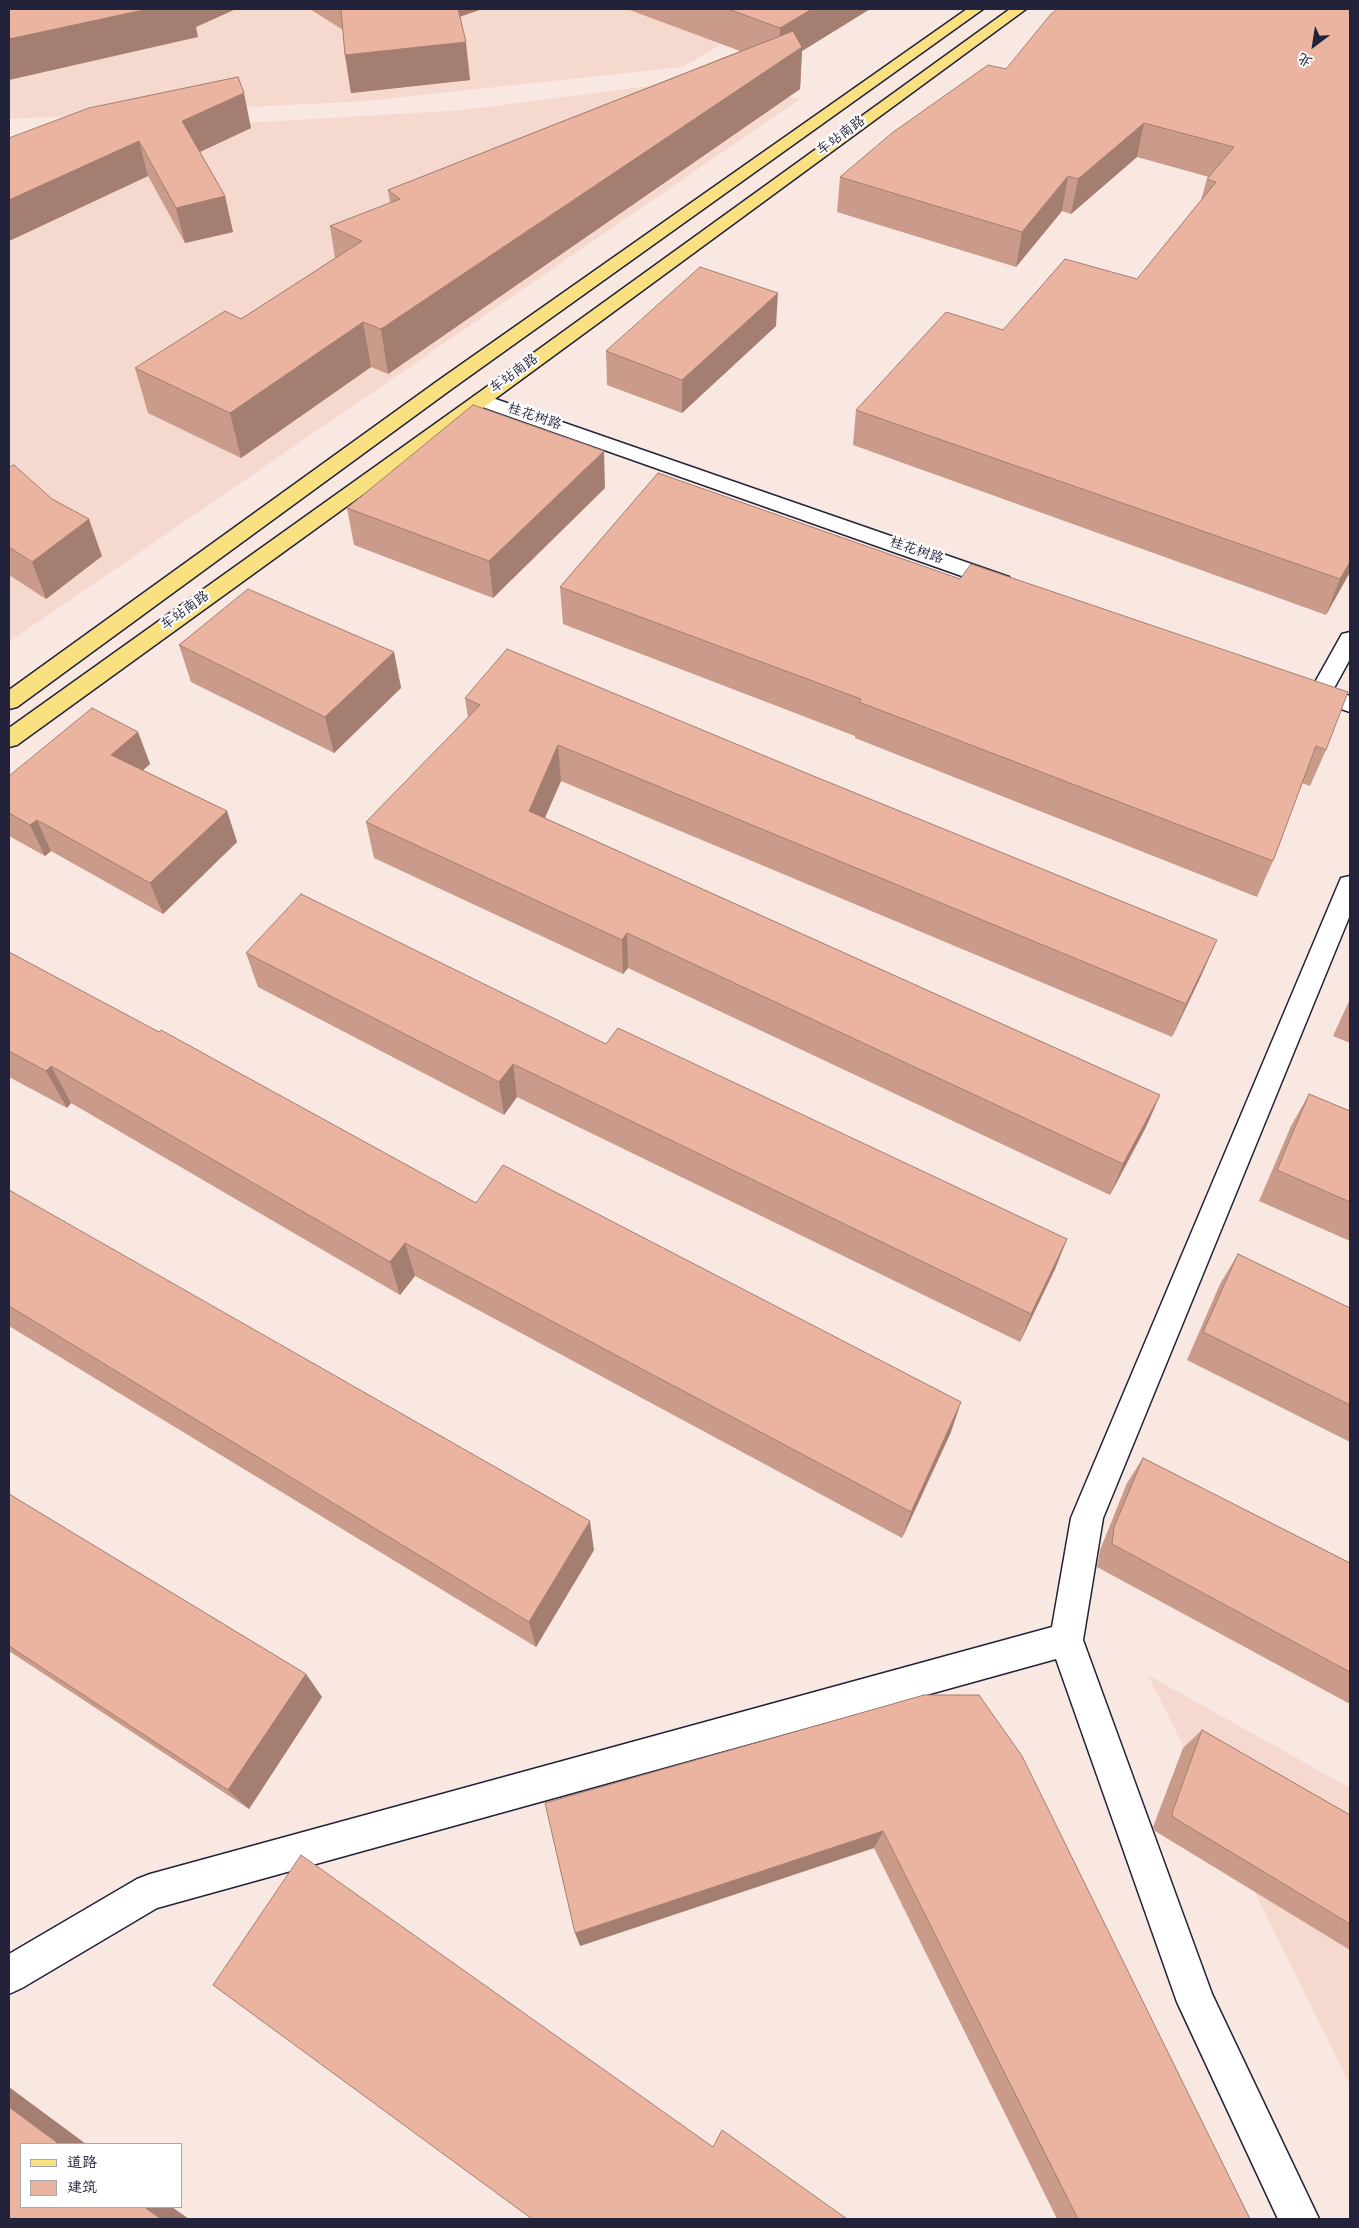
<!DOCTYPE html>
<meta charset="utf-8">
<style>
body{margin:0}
#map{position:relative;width:1359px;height:2228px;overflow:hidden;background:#f9e8e2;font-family:"Gochi Hand","LXGW WenKai TC",sans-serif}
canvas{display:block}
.frame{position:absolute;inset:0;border:10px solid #22223b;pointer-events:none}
.legend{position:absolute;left:20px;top:2143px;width:162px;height:65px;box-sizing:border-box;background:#fff;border:1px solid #a7a7b1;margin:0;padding:6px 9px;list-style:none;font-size:15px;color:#22223b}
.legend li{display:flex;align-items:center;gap:10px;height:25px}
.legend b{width:25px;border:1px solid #a7a7b1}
.north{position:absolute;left:1289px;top:20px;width:50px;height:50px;-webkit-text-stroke:4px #fff;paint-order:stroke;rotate:211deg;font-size:14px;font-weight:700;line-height:20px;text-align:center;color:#22223b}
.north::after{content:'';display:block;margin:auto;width:18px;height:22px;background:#22223b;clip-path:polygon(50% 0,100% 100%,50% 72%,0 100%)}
</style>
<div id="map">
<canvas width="1359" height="2228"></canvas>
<div class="frame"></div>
<ul class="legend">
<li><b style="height:6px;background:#f9e181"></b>道路</li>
<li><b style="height:14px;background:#ebb4a0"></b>建筑</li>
</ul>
<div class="north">北</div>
</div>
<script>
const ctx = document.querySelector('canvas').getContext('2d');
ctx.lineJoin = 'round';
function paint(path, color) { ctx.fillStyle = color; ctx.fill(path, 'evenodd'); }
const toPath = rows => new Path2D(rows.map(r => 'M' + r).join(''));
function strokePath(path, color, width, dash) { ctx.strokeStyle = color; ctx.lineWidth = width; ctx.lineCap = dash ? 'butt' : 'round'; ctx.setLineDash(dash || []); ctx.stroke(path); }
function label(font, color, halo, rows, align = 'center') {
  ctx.font = font + ' "Gochi Hand","LXGW WenKai TC",sans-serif'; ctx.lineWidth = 4.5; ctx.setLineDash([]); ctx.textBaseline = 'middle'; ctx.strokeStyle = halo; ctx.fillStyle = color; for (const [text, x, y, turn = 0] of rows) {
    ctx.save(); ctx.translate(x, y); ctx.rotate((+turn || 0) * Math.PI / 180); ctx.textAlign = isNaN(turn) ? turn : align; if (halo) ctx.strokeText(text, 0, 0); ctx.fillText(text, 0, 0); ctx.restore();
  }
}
paint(toPath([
 [9,9,783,9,682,67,366,101,9,119],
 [680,82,729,86,800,99,9,642,9,137,464,110],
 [1148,1675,1350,1788,1350,2085]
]), '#f5d8ce');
const street = toPath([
 [481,394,1009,577,1012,582,1009,587,1001,589,993,587,474,404,471,400,474,396,481,394],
 [1350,632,1350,659,1333,690,1350,696,1350,712,1300,695,1297,690,1300,685,1308,682,1314,684,1342,634,1350,632],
 [1350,876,1350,915,1103,1518,1083,1640,1212,1994,1319,2219,1278,2219,1177,2002,1056,1659,157,1908,22,1988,9,1994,9,1954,137,1879,150,1874,1052,1627,1071,1518,1338,885,1341,878,1350,876]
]);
const primary = toPath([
 [967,9,983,9,453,388,17,707,9,709,9,690,439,380,967,9],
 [1010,9,1026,9,488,404,17,745,9,747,9,728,474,396,1010,9]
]);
strokePath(street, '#22223b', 3);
strokePath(primary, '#22223b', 3);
paint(street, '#fff');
paint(primary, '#f9e181');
paint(toPath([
 [310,9,482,9,460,17,470,80,351,93,345,55,343,30],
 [627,9,870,9,802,51,800,89,388,374,371,367,241,458,148,413,135,368,241,319,335,258,330,226,390,203,388,190,740,51],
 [1350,9,1350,571,1326,615,853,445,856,410,1003,330,1137,279,1201,200,1207,179,1209,177,1137,157,1071,214,1062,211,1016,267,837,212,840,177,1006,69],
 [251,128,200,152,225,196,233,232,185,243,148,176,9,241,9,138],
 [776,326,682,413,607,385,606,351],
 [9,467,102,556,46,599,9,575],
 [658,473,1326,750,1310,786,1302,783,1273,861,1257,897,855,738,855,736,563,624,560,587],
 [605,488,493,598,354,545,347,508],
 [179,645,394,652,401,688,334,753,191,682],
 [465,698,1202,974,1172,1037,561,781,545,818,1160,1095,1146,1127,1110,1195,628,968,623,974,374,858,366,822,468,718],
 [138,732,150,764,143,770,227,811,237,842,163,914,51,851,45,856,9,836,9,776],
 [9,952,476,1203,951,1432,902,1538,415,1276,400,1295,71,1103,67,1108,9,1077],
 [246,953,606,1044,1067,1239,1055,1269,1020,1342,517,1097,504,1115,258,987],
 [1350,999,1350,1043,1333,1036],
 [1309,1094,1350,1111,1350,1241,1259,1201,1291,1126],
 [9,1190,594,1550,536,1647,9,1326],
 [1238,1254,1350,1308,1350,1442,1187,1360,1220,1284],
 [1143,1458,1350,1563,1350,1704,1097,1567,1100,1550,1127,1483],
 [9,1494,306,1674,322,1697,249,1809,9,1651],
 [924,1695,1250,2219,1057,2219,874,1848,580,1946],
 [1202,1730,1350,1815,1350,1950,1155,1831,1153,1827,1183,1748]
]), '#ca9b8a');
paint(toPath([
 [148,9,236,9,196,27,198,37,9,80,9,39],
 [454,9,482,9,455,18],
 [812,9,870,9,802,51,800,89,388,374,381,329,779,62,780,28],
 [466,42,470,80,351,93,345,55],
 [244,93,251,128,191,156,182,121],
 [1144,123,1137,157,1071,214,1078,179],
 [139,141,148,176,9,241,9,200],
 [1068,176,1062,211,1016,267,1022,232],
 [225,196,233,232,185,243,176,208],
 [778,293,776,326,682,413,682,380],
 [363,322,371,367,241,458,230,413],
 [604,451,605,488,493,598,489,561],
 [89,519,102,556,46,599,32,562],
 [1350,562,1350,571,1349,574,1326,615,1340,579],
 [394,652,401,688,334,753,325,717],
 [138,732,150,764,124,787,111,755],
 [558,745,561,781,532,847,529,811],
 [227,811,237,842,163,914,150,883],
 [37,820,51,851,45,856,30,825],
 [627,933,628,968,623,974,622,940],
 [1217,940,1202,974,1172,1037,1186,1004],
 [513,1064,517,1097,504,1115,499,1082],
 [51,1066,71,1103,67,1108,46,1071],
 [1160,1095,1146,1127,1110,1195,1123,1164],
 [1067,1239,1055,1269,1020,1342,1031,1314],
 [405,1243,415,1276,400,1295,390,1262],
 [961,1402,951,1432,902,1538,911,1512],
 [590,1521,594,1550,536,1647,529,1622],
 [306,1674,322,1697,249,1809,228,1790],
 [883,1831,874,1848,580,1946,575,1933],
 [9,2087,86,2144,59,2144,9,2107],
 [144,2207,172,2207,189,2219,161,2219]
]), '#a47e70');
const building = toPath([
 [9,9,148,9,9,39,9,9],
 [341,9,458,9,466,42,345,55,341,9],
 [728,9,812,9,780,28,728,9],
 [1058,9,1350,9,1349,13,1350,14,1350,562,1340,579,856,410,946,312,1003,330,1065,259,1137,279,1216,182,1207,179,1234,147,1144,123,1078,179,1068,176,1022,232,840,177,892,133,988,65,1006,69,1051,14,1058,9],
 [793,31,802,47,381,329,363,322,230,413,135,368,225,311,241,319,362,241,330,226,400,199,388,190,793,31],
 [238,77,244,93,182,121,225,196,176,208,139,141,9,200,9,138,89,108,238,77],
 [700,267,778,293,682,380,606,351,700,267],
 [473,405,604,451,489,561,347,508,473,405],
 [14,465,52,499,89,519,32,562,9,547,9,467,14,465],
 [658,473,960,579,971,564,1348,692,1326,750,1316,746,1273,861,859,702,861,699,560,587,658,473],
 [248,589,394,652,325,717,179,645,248,589],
 [507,649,806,773,1217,940,1186,1004,558,745,529,811,1160,1095,1123,1164,627,933,622,940,366,822,480,705,465,698,507,649],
 [92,708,138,732,111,755,227,811,150,883,37,820,30,825,9,813,9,776,92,708],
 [301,894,606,1044,618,1028,1067,1239,1031,1314,513,1064,499,1082,246,953,301,894],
 [9,952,159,1032,161,1030,476,1203,503,1165,961,1402,911,1512,405,1243,390,1262,51,1066,46,1071,9,1051,9,952],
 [1309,1094,1350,1111,1350,1202,1277,1170,1309,1094],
 [9,1190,590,1521,529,1622,9,1306,9,1190],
 [1238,1254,1350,1308,1350,1405,1203,1332,1238,1254],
 [1143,1458,1350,1563,1350,1672,1112,1544,1114,1527,1143,1458],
 [9,1494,306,1674,228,1790,9,1646,9,1494],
 [924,1695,979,1695,1022,1756,1250,2219,1078,2219,883,1831,575,1933,545,1803,924,1695],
 [1202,1730,1350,1815,1350,1924,1173,1817,1172,1813,1202,1730],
 [301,1855,713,2147,722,2130,847,2219,532,2219,213,1985,301,1855],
 [9,2107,59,2144,21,2144,21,2207,144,2207,161,2219,9,2219,9,2107]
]);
paint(building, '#ebb4a0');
strokePath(building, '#a47e70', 1);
label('14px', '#22223b', '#fff', [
 ["车站南路",842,137,-36],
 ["车站南路",515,375,-36],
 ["桂花树路",534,418,19],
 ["桂花树路",916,552,19],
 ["车站南路",186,612,-36]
]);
</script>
